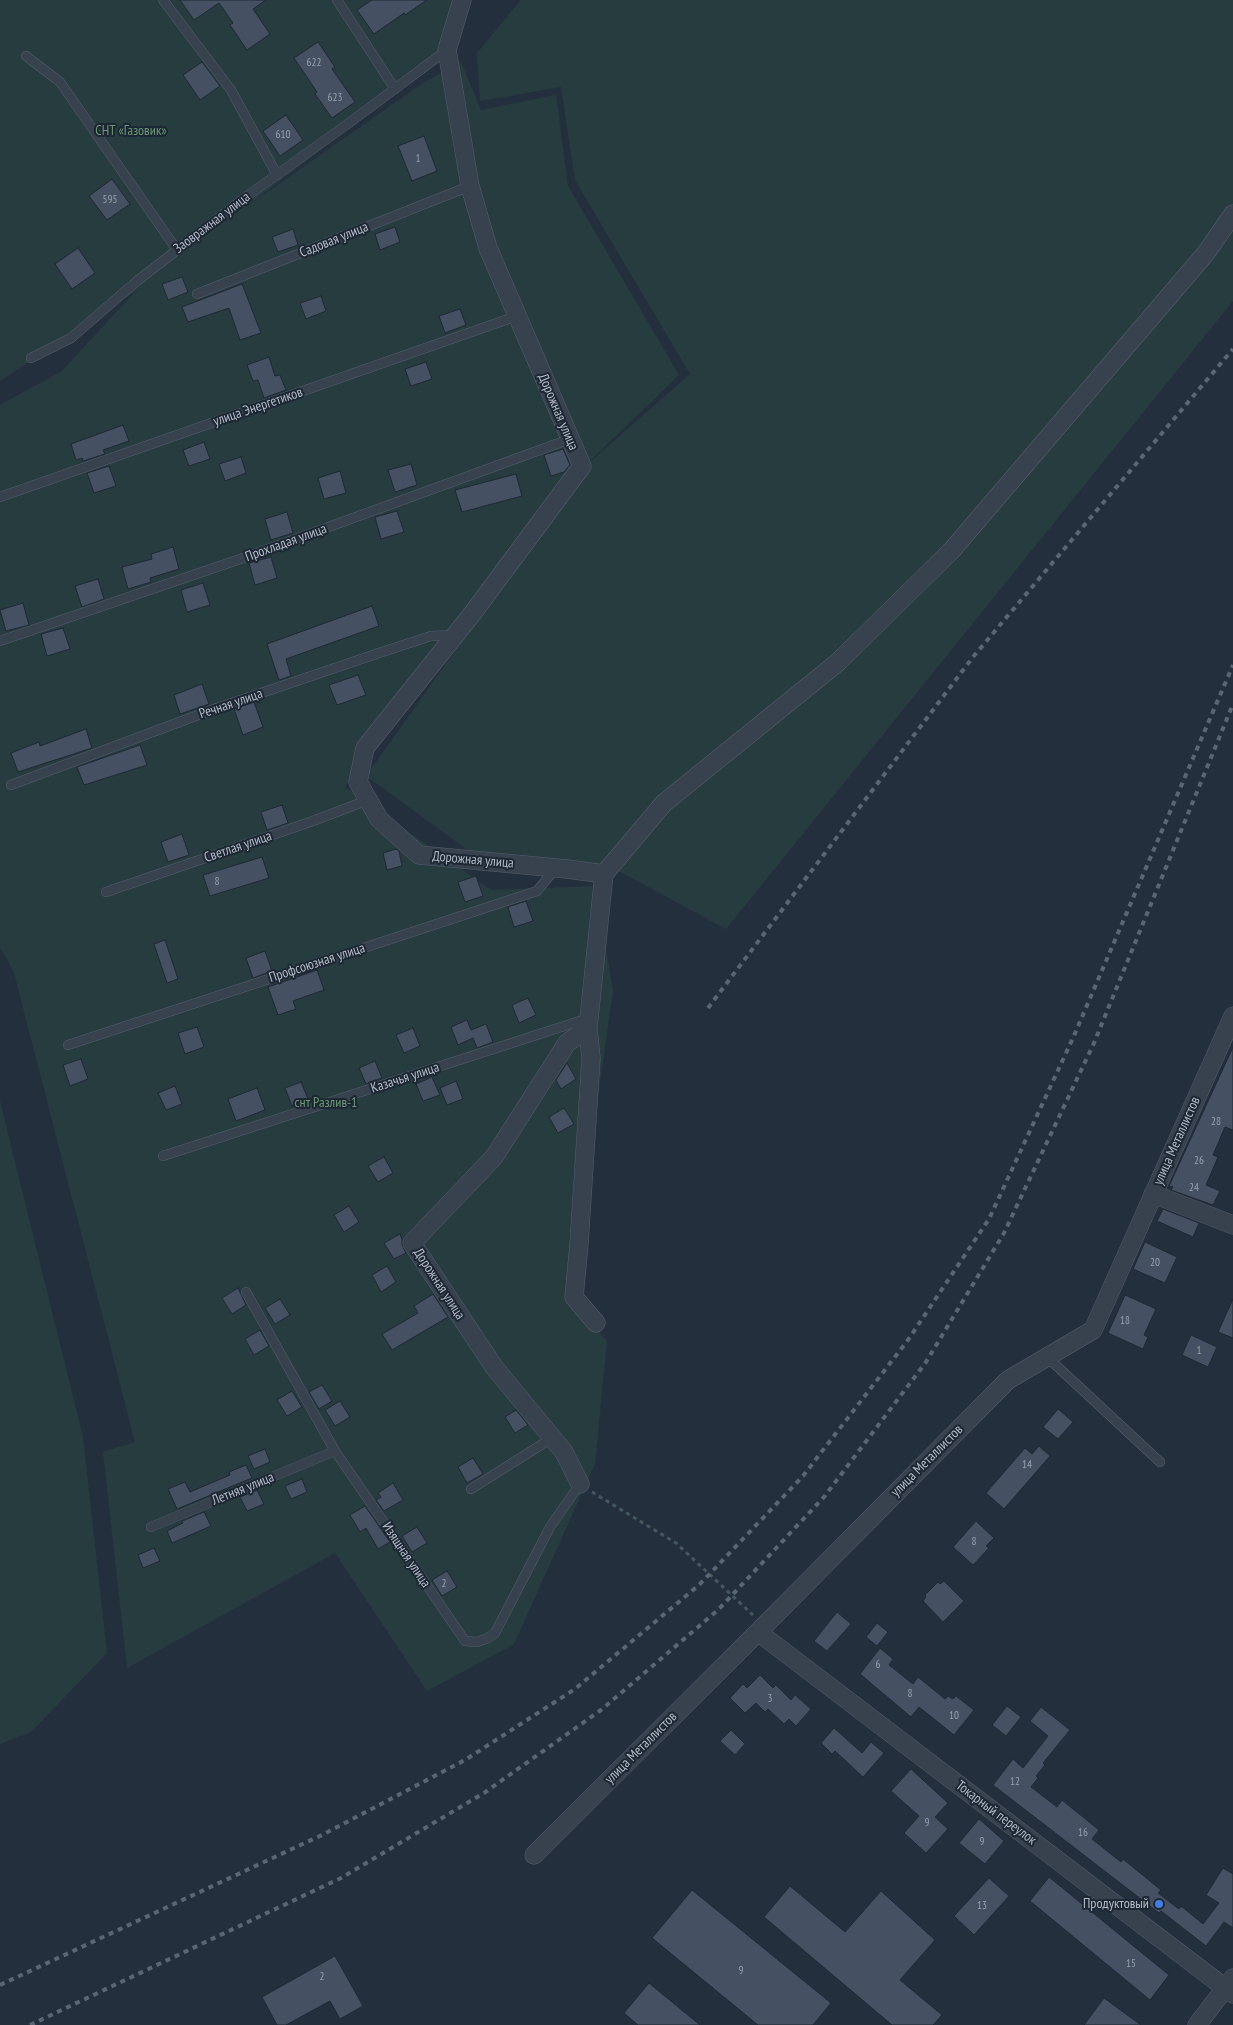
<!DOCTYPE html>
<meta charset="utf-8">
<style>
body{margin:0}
canvas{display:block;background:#242f3e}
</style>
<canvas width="1233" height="2025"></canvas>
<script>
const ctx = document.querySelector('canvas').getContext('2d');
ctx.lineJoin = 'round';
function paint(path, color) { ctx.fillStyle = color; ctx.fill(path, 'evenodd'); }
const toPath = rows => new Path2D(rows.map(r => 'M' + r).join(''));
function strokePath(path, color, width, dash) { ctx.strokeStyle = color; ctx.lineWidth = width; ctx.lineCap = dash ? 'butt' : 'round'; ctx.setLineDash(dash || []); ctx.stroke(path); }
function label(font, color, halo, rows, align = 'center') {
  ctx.font = font + ' "PT Sans Narrow",sans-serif'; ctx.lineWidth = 4; ctx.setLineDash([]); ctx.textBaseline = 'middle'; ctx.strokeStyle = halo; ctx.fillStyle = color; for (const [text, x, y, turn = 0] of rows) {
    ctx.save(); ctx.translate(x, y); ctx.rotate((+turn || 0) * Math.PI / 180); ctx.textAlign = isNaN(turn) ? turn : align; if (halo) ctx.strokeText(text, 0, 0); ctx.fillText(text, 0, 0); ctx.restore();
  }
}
paint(toPath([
 [0,0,455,0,438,60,246,207,423,83,461,62,481,110,556,95,568,186,679,375,587,464,345,787,491,890,595,886,613,990,570,1297,607,1341,595,1464,514,1644,427,1691,335,1553,127,1668,103,1452,135,1442,14,973,0,947,0,405,62,371,131,296,142,287,0,381],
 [521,0,1233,0,1233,301,726,929,617,870,468,850,366,776,590,462,690,374,575,180,561,87,480,101,477,53],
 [0,1101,83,1437,107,1653,31,1732,0,1744]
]), '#263c3f');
const building = toPath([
 [180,0,266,0,253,9,270,34,247,50,230,25,233,23,219,3,194,20,180,0],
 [372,0,427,0,405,15,404,13,374,34,357,10,372,0],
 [318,42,335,67,332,69,355,102,332,118,315,94,317,92,294,58,318,42],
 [202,62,220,86,200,100,183,75,202,62],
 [286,115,303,140,280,156,263,131,286,115],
 [424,136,437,171,412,181,398,146,424,136],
 [112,179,130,204,107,220,89,196,112,179],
 [395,227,400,242,380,250,375,234,395,227],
 [293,229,298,245,278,252,272,237,293,229],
 [78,248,95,273,72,289,55,264,78,248],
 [182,277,188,292,168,300,162,284,182,277],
 [242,284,261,333,240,340,229,308,188,322,182,307,242,284],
 [321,296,326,311,306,319,300,303,321,296],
 [460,309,466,325,445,333,439,316,460,309],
 [269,357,275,376,280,375,286,390,264,398,258,380,253,381,247,365,269,357],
 [426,362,432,379,411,386,405,369,426,362],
 [123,425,129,441,103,450,105,454,83,461,82,458,76,460,71,444,123,425],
 [204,442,210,459,189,466,183,450,204,442],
 [563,449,570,465,564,472,551,476,544,455,563,449],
 [241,457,246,473,225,481,219,464,241,457],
 [411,464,417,485,395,492,388,470,411,464],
 [109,466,116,486,94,493,87,473,109,466],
 [340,471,346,493,324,499,318,478,340,471],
 [516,474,522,496,462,512,455,490,516,474],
 [397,511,404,532,381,539,375,517,397,511],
 [287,512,293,533,271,540,265,519,287,512],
 [173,547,179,569,150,578,151,582,128,589,122,567,152,559,151,554,173,547],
 [271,557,277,578,255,585,249,563,271,557],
 [98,579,104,599,82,607,75,586,98,579],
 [203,583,210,605,187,612,181,590,203,583],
 [23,603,29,625,6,631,0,610,23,603],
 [372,606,379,626,286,659,291,676,279,680,267,644,372,606],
 [63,628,70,649,47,656,41,634,63,628],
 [358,675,366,695,337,705,329,685,358,675],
 [202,684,209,704,180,714,174,695,202,684],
 [254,702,263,727,243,735,234,709,254,702],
 [86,729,92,748,18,772,11,753,39,742,40,746,86,729],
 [140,745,147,765,84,785,77,767,140,745],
 [282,805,288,823,267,830,261,812,282,805],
 [182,834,189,855,168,862,161,842,182,834],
 [396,849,399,851,402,866,387,870,383,853,396,849],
 [262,857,269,878,210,896,203,875,262,857],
 [476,876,483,896,465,902,458,882,476,876],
 [526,901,533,921,514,927,508,907,526,901],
 [165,940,178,979,167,983,154,944,165,940],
 [265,951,272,971,253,978,246,958,265,951],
 [317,970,324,990,293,1001,296,1009,278,1015,268,987,317,970],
 [528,998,536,1015,519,1023,512,1005,528,998],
 [467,1020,471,1030,486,1024,493,1042,477,1048,473,1038,458,1045,451,1027,467,1020],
 [197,1027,204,1047,185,1054,178,1033,197,1027],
 [413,1028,420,1046,404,1053,396,1035,413,1028],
 [1233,1047,1233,1130,1225,1127,1213,1155,1218,1157,1206,1185,1220,1191,1213,1205,1171,1190,1173,1187,1169,1186,1233,1047],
 [81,1059,88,1079,70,1086,63,1065,81,1059],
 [375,1061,382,1078,366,1084,359,1068,375,1061],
 [567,1063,576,1079,561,1089,556,1080,567,1063],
 [432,1077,440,1095,423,1101,416,1084,432,1077],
 [456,1081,463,1099,447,1105,440,1088,456,1081],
 [301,1082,308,1099,292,1106,285,1088,301,1082],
 [175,1086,182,1104,166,1110,158,1093,175,1086],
 [257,1088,265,1110,236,1121,228,1099,257,1088],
 [564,1108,574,1124,558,1133,549,1117,564,1108],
 [384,1157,393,1173,378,1182,368,1166,384,1157],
 [349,1206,359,1222,344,1232,334,1215,349,1206],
 [1163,1209,1199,1223,1193,1237,1157,1221,1163,1209],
 [400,1234,402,1239,402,1245,406,1253,394,1259,384,1243,400,1234],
 [1145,1242,1177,1257,1165,1283,1133,1269,1145,1242],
 [387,1266,396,1282,381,1292,372,1275,387,1266],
 [238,1288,246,1305,232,1314,222,1298,238,1288],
 [433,1294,448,1317,392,1350,382,1334,418,1313,414,1306,433,1294],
 [1125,1295,1156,1309,1144,1335,1148,1337,1143,1349,1108,1333,1125,1295],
 [280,1299,290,1315,275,1324,265,1308,280,1299],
 [1233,1299,1233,1338,1218,1332,1233,1299],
 [260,1330,269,1346,254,1355,245,1339,260,1330],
 [1191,1335,1217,1347,1208,1367,1182,1355,1191,1335],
 [322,1385,332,1401,319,1409,309,1392,322,1385],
 [292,1391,302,1407,287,1416,277,1400,292,1391],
 [340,1401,350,1417,335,1426,325,1410,340,1401],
 [1058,1409,1073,1422,1058,1439,1043,1427,1058,1409],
 [516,1410,528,1425,515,1433,505,1417,516,1410],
 [1039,1446,1050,1456,1004,1509,986,1493,1025,1448,1032,1454,1039,1446],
 [265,1449,270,1462,254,1469,248,1456,265,1449],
 [473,1458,483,1474,467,1483,458,1467,473,1458],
 [246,1465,252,1478,177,1509,168,1489,185,1482,190,1492,230,1475,229,1472,246,1465],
 [302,1479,307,1492,291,1499,285,1486,302,1479],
 [393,1483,403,1500,384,1511,376,1500,381,1497,378,1493,393,1483],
 [257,1490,264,1504,247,1511,240,1497,257,1490],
 [365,1506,390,1542,378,1549,366,1528,360,1532,350,1515,365,1506],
 [204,1512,211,1526,172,1543,167,1531,183,1523,182,1521,204,1512],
 [976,1521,994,1538,986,1546,989,1548,973,1565,953,1547,976,1521],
 [417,1527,427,1543,412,1552,402,1536,417,1527],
 [154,1548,160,1561,143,1568,138,1555,154,1548],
 [447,1571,457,1587,442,1596,432,1580,447,1571],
 [944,1581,964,1601,943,1622,923,1601,926,1597,925,1595,938,1582,940,1584,944,1581],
 [837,1612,851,1624,827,1651,814,1641,837,1612],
 [877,1623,888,1632,877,1646,866,1637,877,1623],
 [880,1648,893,1659,889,1665,913,1684,918,1677,945,1699,948,1696,953,1699,956,1696,974,1710,954,1735,919,1707,911,1717,860,1674,880,1648],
 [760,1675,773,1688,776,1685,791,1700,795,1695,811,1709,796,1726,789,1719,784,1724,768,1709,765,1712,756,1703,745,1713,730,1698,743,1684,747,1688,760,1675],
 [1007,1706,1021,1717,1006,1736,992,1725,1007,1706],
 [1041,1707,1070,1730,1043,1763,1045,1765,1036,1776,1038,1778,1031,1787,1057,1807,1062,1800,1099,1830,1092,1839,1121,1862,1123,1859,1161,1890,1158,1893,1179,1909,1181,1906,1203,1924,1219,1903,1206,1895,1223,1868,1233,1874,1233,1928,1224,1922,1206,1946,1161,1911,1159,1913,993,1785,1013,1759,1023,1768,1048,1736,1030,1721,1041,1707],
 [834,1728,862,1753,871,1742,884,1753,863,1777,835,1751,832,1754,821,1743,834,1728],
 [731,1730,745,1744,735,1755,720,1741,731,1730],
 [911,1769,948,1803,935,1817,948,1829,926,1853,904,1833,919,1816,891,1791,911,1769],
 [979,1819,1004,1841,985,1864,959,1843,979,1819],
 [1049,1877,1169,1975,1150,2000,1030,1901,1049,1877],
 [989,1878,1009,1896,974,1935,954,1916,989,1878],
 [790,1886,845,1932,881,1891,935,1940,900,1980,942,2015,933,2025,892,2025,764,1917,790,1886],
 [692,1890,831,2003,813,2025,758,2025,652,1938,692,1890],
 [335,1956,363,2006,340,2019,330,2001,286,2025,277,2025,262,1997,335,1956],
 [649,1983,700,2025,638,2025,624,2013,649,1983],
 [1104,1998,1141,2025,1084,2025,1104,1998]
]);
paint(building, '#455162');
strokePath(building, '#1f2835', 1);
const service = toPath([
 [163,0,231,90,277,175],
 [337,0,395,89],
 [26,56,60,82,177,250],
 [197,294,470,186],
 [31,358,71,338,137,281,243,199,349,123,447,50],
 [0,497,517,316],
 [0,641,249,556,570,439],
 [11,785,217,708,382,652,431,636,455,635],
 [106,892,313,821,368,800],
 [68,1045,537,891,556,868],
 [163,1156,589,1018],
 [246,1292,335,1451,465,1641,477,1642,488,1638,495,1633,550,1527,580,1484],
 [1047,1357,1160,1462],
 [471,1489,552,1438],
 [151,1527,335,1451]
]);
const minor = toPath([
 [462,0,447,50,470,186,488,248,582,466,472,614,365,748,358,782,379,819,419,855,567,869,604,874,588,1028,567,1043,494,1157,412,1243,494,1367,564,1452,580,1484],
 [604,874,664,803,837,663,952,550,1206,253,1233,214],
 [588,1028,591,1058,579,1244,574,1297,596,1323],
 [1153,1194,1233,1225],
 [758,1632,1233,1994],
 [534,1855,758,1632,1008,1380,1093,1330,1233,1016],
 [1197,2025,1233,1978]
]);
strokePath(service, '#565f6c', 10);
strokePath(minor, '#565f6c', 19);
strokePath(toPath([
 [592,1492,676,1543,753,1615]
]), '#44595c', 3, [4, 4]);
strokePath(service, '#38414e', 9);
strokePath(minor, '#38414e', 18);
strokePath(toPath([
 [708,1008,973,657,1233,349],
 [0,1985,322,1835,465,1760,575,1689,699,1585,803,1476,908,1340,989,1219,1073,1038,1233,665],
 [30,2025,341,1878,484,1793,601,1710,719,1609,824,1497,926,1362,1004,1233,1094,1043,1233,704]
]), '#5a6575', 4, [5, 5]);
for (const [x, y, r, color] of [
 [1159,1904,5,"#3f7fe0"]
]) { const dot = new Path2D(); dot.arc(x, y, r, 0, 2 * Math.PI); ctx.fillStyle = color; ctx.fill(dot); strokePath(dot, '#1d2633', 2); }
label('11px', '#98a1af', null, [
 ["622",314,63],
 ["623",335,98],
 ["610",283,135],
 ["1",418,159],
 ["595",110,200],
 ["8",217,882],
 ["28",1216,1122],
 ["26",1199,1161],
 ["24",1194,1188],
 ["20",1155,1263],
 ["18",1125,1321],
 ["1",1199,1351],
 ["14",1027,1465],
 ["8",974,1542],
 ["2",444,1584],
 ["6",878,1665],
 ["8",910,1694],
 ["3",770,1699],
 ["10",954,1716],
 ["12",1015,1782],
 ["9",927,1823],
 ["16",1083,1833],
 ["9",982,1842],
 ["13",982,1906],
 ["15",1131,1964],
 ["9",741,1971],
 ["2",322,1977]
]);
label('14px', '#6b9a76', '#1d2633', [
 ["СНТ «Газовик»",131,131],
 ["снт Разлив-1",326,1103]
]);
label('14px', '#b4bcc9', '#1d2633', [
 ["Заовражная улица",212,223,-37],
 ["Садовая улица",334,240,-22],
 ["улица Энергетиков",258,407,-19],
 ["Дорожная улица",558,412,67],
 ["Прохладая улица",286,543,-20],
 ["Речная улица",231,704,-19],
 ["Светлая улица",238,847,-19],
 ["Дорожная улица",473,860,5],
 ["Профсоюзная улица",317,963,-18],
 ["Казачья улица",405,1078,-18],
 ["улица Металлистов",1177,1141,-66],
 ["Дорожная улица",439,1284,57],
 ["улица Металлистов",927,1461,-45],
 ["Летняя улица",243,1489,-22],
 ["Изящная улица",406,1555,56],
 ["улица Металлистов",641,1748,-45],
 ["Токарный переулок",996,1813,37]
]);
label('14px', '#b4bcc9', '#1d2633', [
 ["Продуктовый",1149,1904]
], 'right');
</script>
